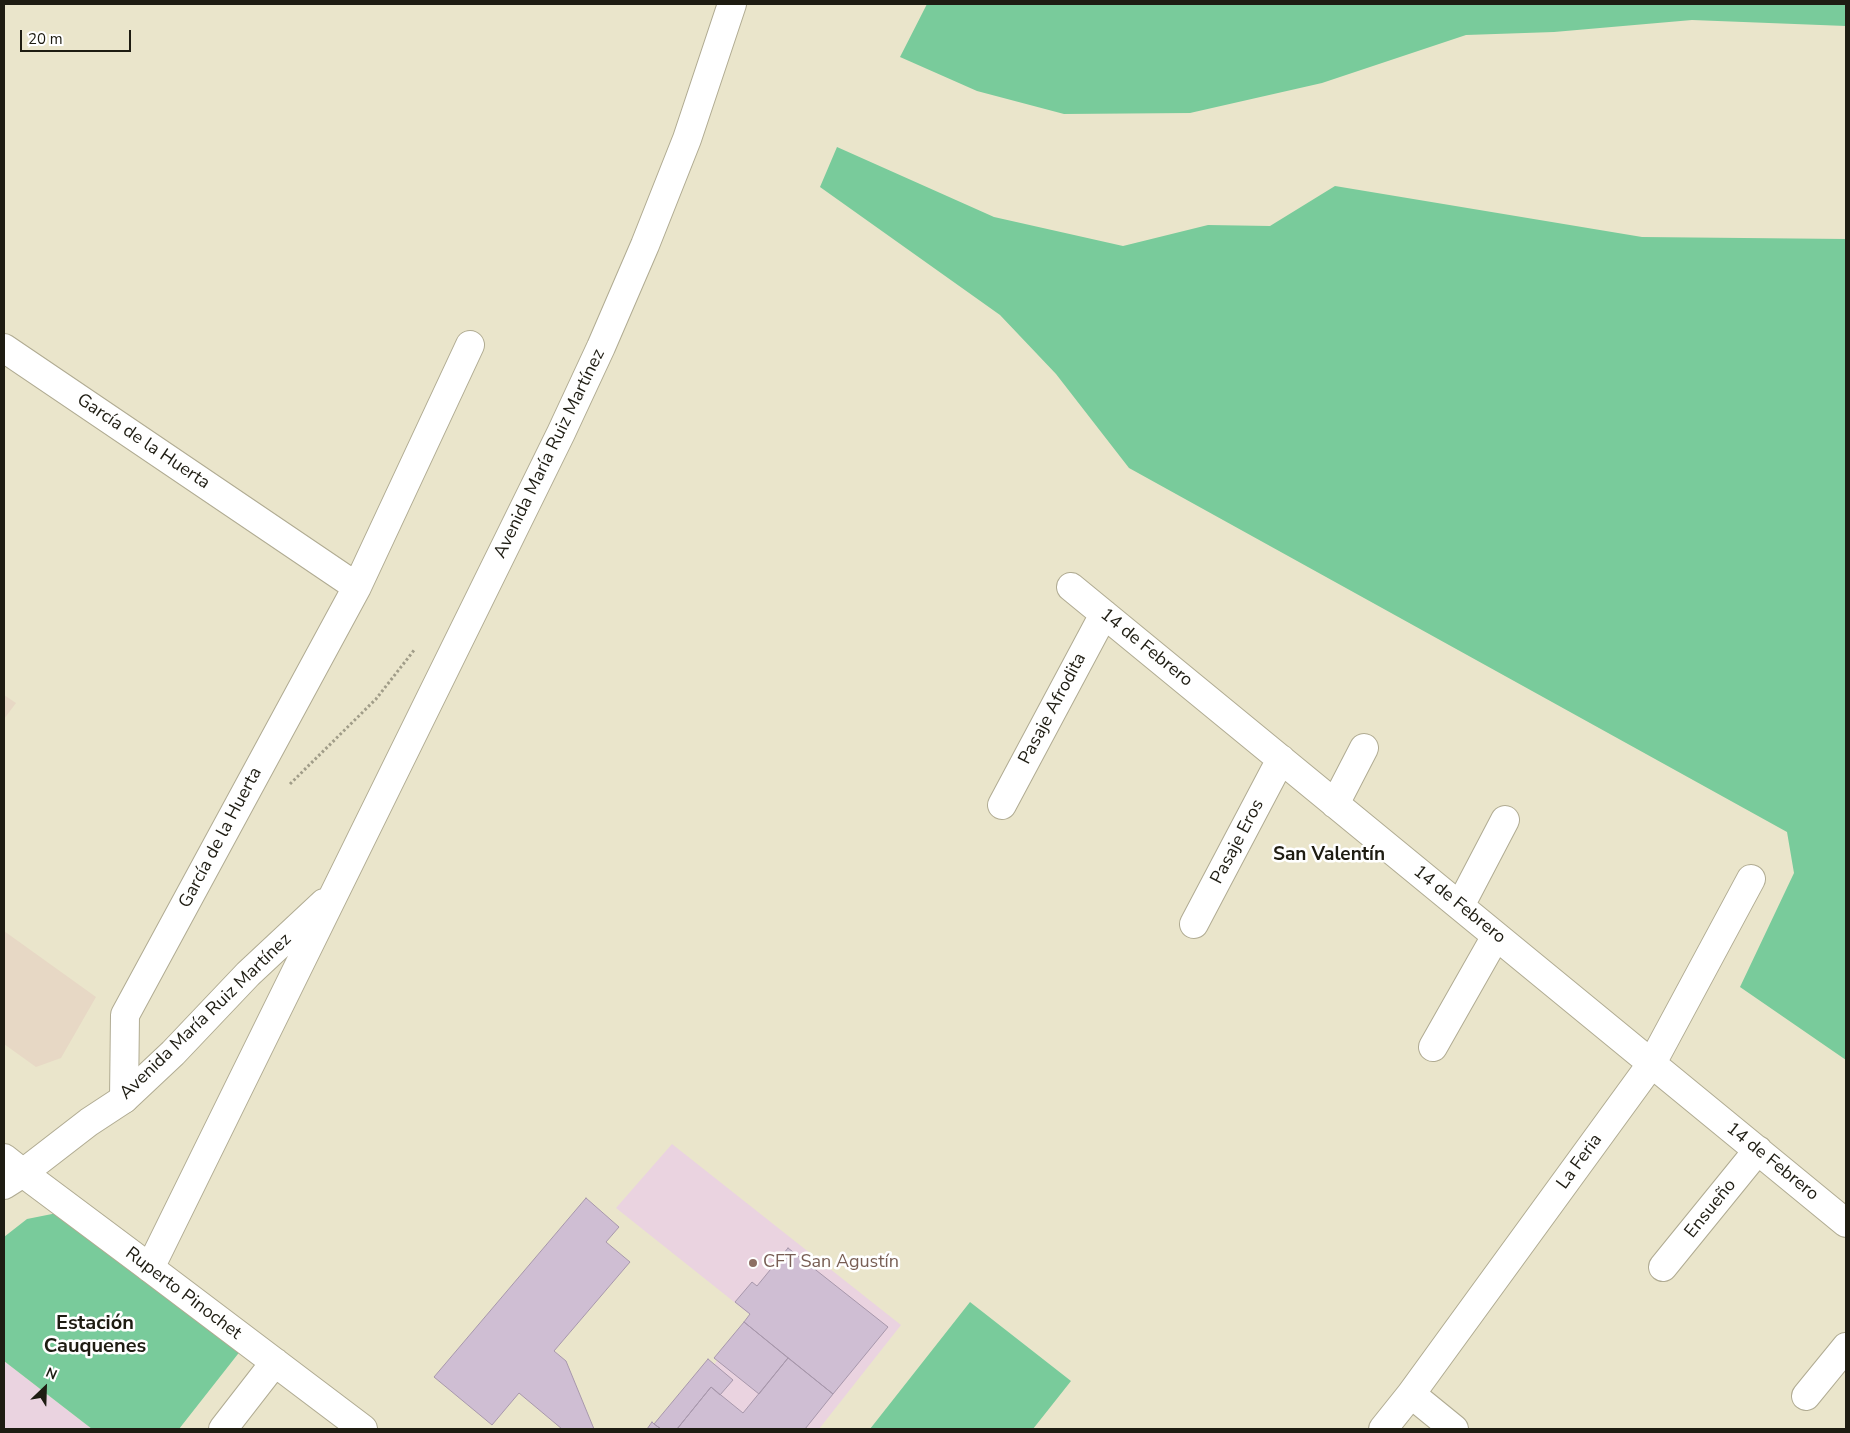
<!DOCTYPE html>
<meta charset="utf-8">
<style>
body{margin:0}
#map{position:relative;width:1850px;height:1433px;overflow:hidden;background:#eae5cb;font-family:"Nunito Sans",sans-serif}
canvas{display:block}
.frame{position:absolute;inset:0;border:5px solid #1e1c12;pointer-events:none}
.north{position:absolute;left:20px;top:1363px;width:50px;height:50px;-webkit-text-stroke:4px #fff;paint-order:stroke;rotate:24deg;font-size:14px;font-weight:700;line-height:20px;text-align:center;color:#1e1c12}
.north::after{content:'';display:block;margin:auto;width:18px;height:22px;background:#1e1c12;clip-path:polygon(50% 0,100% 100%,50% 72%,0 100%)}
.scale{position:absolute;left:20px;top:30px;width:111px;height:22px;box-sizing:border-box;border:2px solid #1e1c12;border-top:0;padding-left:6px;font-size:15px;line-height:18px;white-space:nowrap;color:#1e1c12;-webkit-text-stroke:4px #fff;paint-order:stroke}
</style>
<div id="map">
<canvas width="1850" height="1433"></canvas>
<div class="frame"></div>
<div class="north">N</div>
<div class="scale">20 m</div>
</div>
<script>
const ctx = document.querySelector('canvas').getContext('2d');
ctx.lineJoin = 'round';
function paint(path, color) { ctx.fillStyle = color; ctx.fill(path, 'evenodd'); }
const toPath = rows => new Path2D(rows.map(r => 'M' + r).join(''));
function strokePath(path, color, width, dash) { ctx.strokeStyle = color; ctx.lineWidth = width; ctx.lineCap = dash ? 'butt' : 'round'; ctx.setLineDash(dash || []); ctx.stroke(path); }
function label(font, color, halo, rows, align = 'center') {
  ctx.font = font + ' "Nunito Sans",sans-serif'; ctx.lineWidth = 5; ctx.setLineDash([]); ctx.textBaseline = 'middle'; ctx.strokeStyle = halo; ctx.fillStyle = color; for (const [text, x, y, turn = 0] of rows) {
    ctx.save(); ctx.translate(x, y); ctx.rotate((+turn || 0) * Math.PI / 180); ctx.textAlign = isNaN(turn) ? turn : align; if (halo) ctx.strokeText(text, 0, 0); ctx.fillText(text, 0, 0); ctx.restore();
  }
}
paint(toPath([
 [4,695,16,703,4,719],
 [4,931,96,997,61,1058,36,1067,4,1044]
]), '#e7d8c5');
paint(toPath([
 [672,1144,901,1325,819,1429,661,1429,753,1317,616,1208],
 [4,1361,92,1429,4,1429]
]), '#ead3e0');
paint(toPath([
 [927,4,1846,4,1846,26,1692,20,1554,32,1466,35,1322,83,1190,113,1064,114,977,91,900,57],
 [837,147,994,217,1123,246,1208,225,1270,226,1335,186,1642,237,1846,239,1846,1060,1740,987,1794,873,1787,832,1129,468,1056,374,1000,315,820,187],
 [62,1212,245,1345,179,1429,92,1429,4,1361,4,1237,27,1219],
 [970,1302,1071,1381,1033,1429,870,1429]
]), '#79cb9b');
const building = toPath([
 [586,1198,619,1227,606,1242,630,1262,554,1351,566,1361,594,1429,562,1429,519,1393,492,1425,434,1377,586,1198],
 [788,1248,888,1327,833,1394,744,1322,750,1314,735,1302,752,1282,757,1286,788,1248],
 [744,1322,788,1358,759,1394,714,1358,744,1322],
 [788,1358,833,1394,805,1429,677,1429,711,1387,743,1413,788,1358],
 [708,1359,733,1380,720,1395,711,1387,677,1429,661,1429,654,1424,708,1359],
 [652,1422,654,1424,661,1429,647,1429,652,1422]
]);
paint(building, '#cfbed3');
strokePath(building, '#a797ab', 1);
const minor = toPath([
 [4,348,357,587],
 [1071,587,1846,1223],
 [1335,804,1364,748],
 [1002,805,1104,614],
 [1460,906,1505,820],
 [1194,924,1281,759],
 [1433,1047,1496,936],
 [124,1099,125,1015,357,587,470,345],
 [4,1158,23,1173],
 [1663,1267,1758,1150],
 [150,1268,363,1429],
 [1411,1394,1454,1429],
 [1806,1396,1846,1347],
 [223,1429,275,1362],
 [1383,1429,1411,1394,1652,1063,1751,879]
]);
const major = toPath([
 [23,1173,150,1268,561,433,601,347,645,245,687,139,732,4],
 [4,1185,23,1173,89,1122,124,1099,173,1053,248,974,324,903]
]);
strokePath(minor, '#b0ab92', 30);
strokePath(major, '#b0ab92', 30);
strokePath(toPath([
 [290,784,376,699,415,649]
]), '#a09c88', 3, [2.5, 2.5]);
strokePath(minor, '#fff', 28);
strokePath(major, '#fff', 28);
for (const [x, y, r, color] of [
 [753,1263,5,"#8d6e63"]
]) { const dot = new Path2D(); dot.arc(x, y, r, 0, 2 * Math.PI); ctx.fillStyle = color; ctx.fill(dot); strokePath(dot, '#fff', 2); }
label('18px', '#1e1c12', '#fff', [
 ["García de la Huerta",143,442,34],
 ["Avenida María Ruiz Martínez",550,454,-64],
 ["14 de Febrero",1146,648,39],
 ["Pasaje Afrodita",1053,709,-62],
 ["García de la Huerta",221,838,-62],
 ["Pasaje Eros",1238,842,-62],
 ["14 de Febrero",1459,905,39],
 ["Avenida María Ruiz Martínez",206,1017,-44],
 ["La Feria",1580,1162,-54],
 ["14 de Febrero",1772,1162,39],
 ["Ensueño",1711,1209,-51],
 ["Ruperto Pinochet",183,1294,37]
]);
label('18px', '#785e54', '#fff', [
 ["CFT San Agustín",763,1263]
], 'left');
label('bold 19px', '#1e1c12', '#fff', [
 ["San Valentín",1329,855]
]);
label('bold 20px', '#1e1c12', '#fff', [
 ["Estación",95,1324],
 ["Cauquenes",95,1347]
]);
</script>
